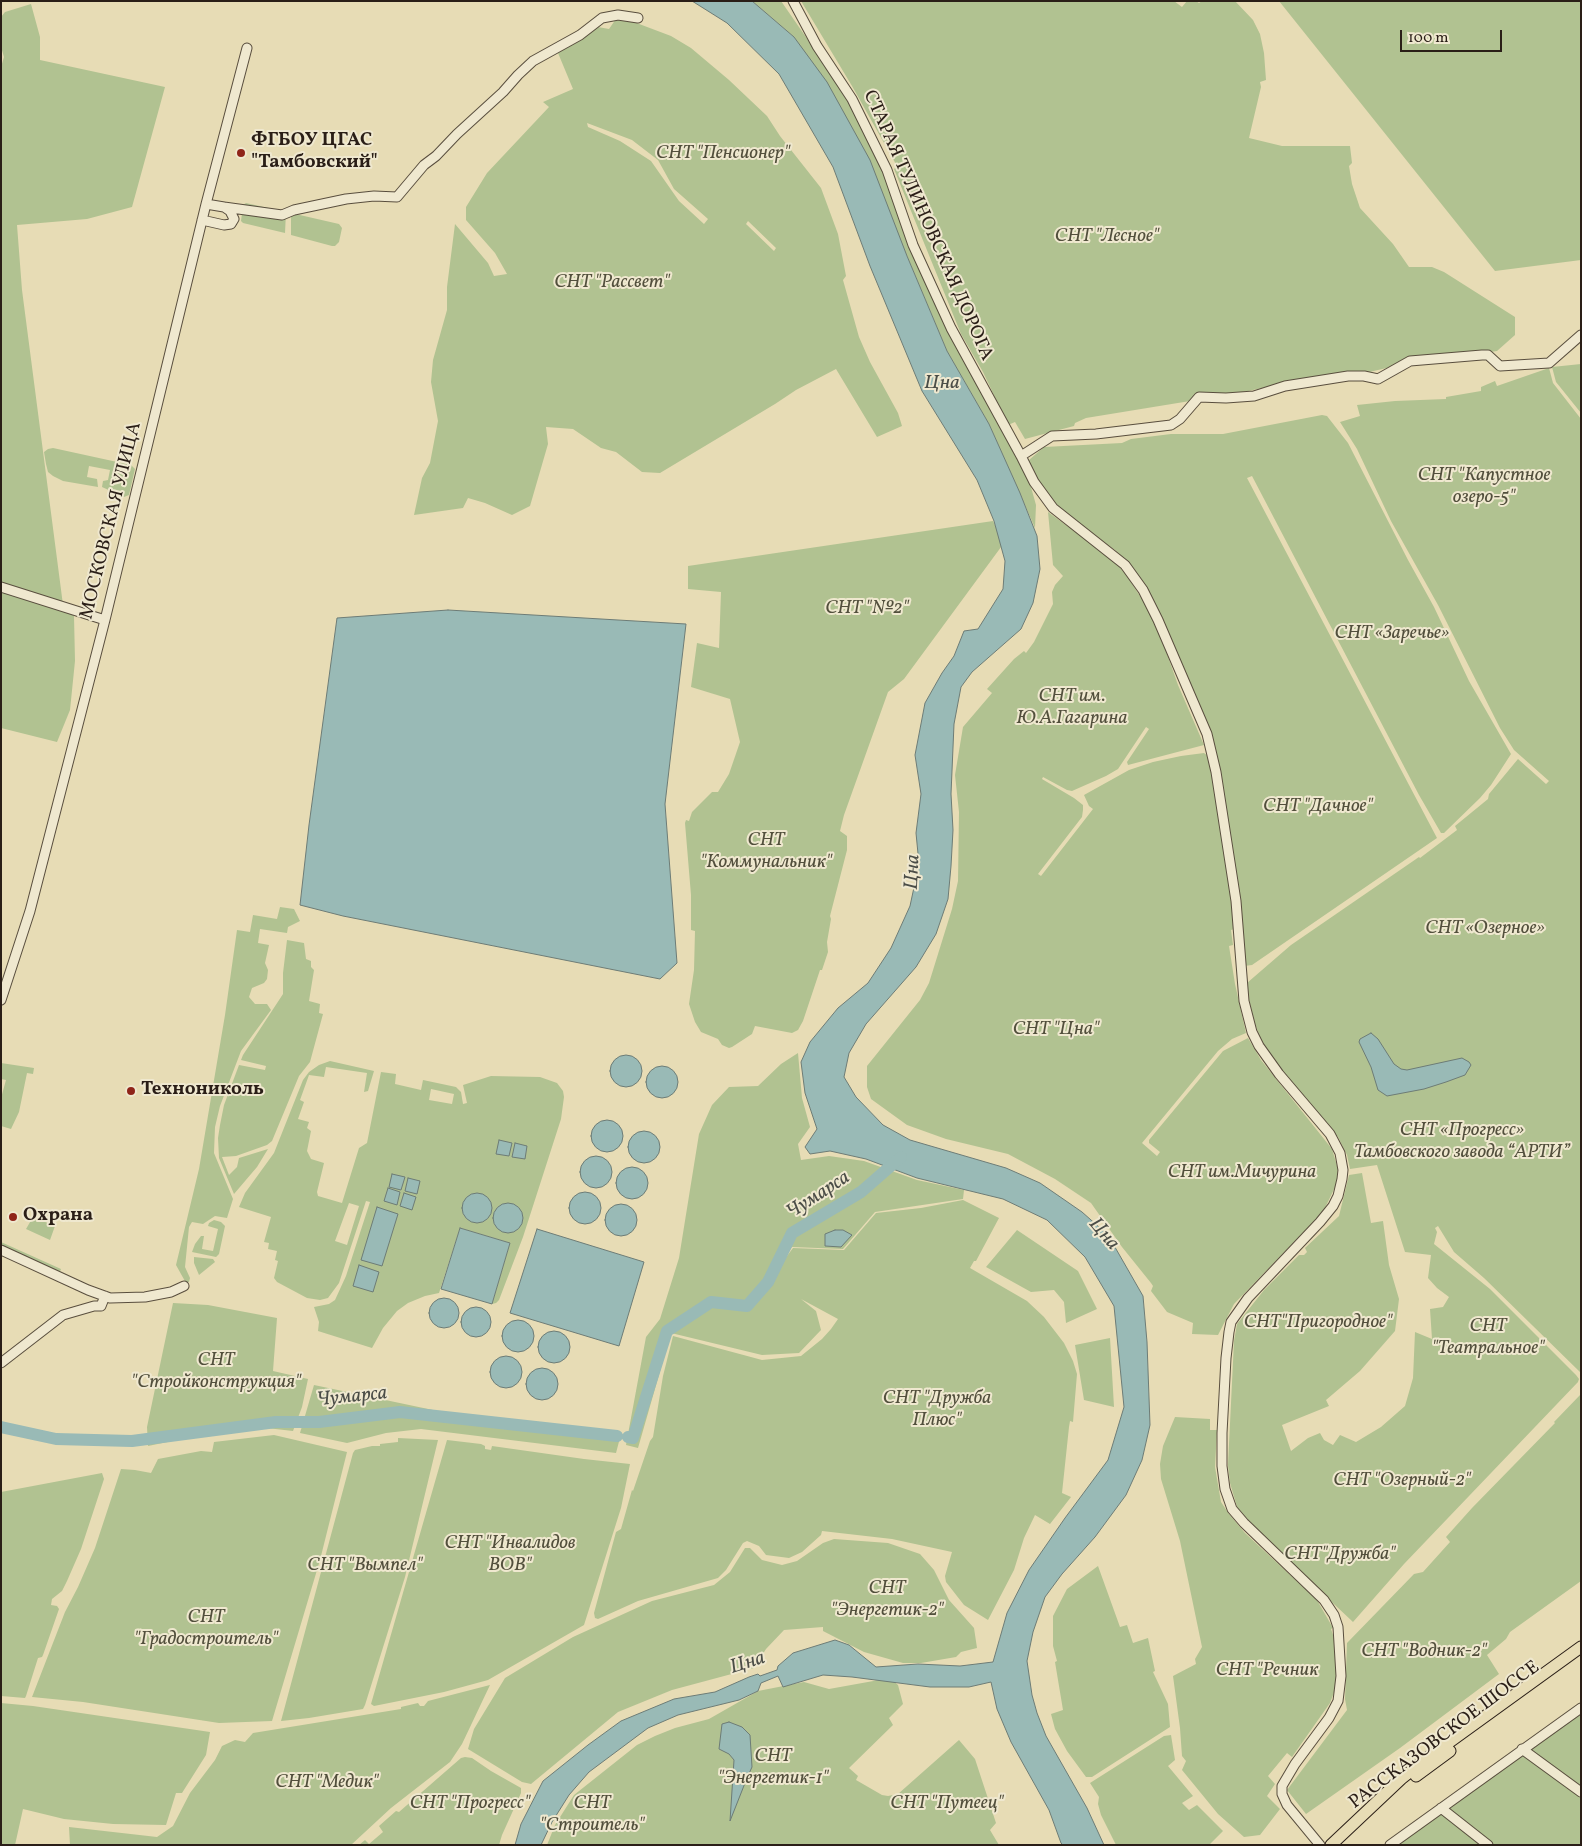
<!DOCTYPE html>
<meta charset="utf-8">
<style>
body{margin:0}
#map{position:relative;width:1582px;height:1846px;overflow:hidden;background:#e7dcb5;font-family:Vollkorn,serif}
canvas{display:block}
.frame{position:absolute;inset:0;border:2px solid #2a1e17;pointer-events:none}
.scale{position:absolute;left:1400px;top:30px;width:102px;height:22px;box-sizing:border-box;border:2px solid #2a1e17;border-top:0;padding-left:6px;font-size:15px;line-height:18px;white-space:nowrap;color:#2a1e17;-webkit-text-stroke:4px #efe8cf;paint-order:stroke}
</style>
<div id="map">
<canvas width="1582" height="1846"></canvas>
<div class="frame"></div>
<div class="scale">100 m</div>
</div>
<script>
const ctx = document.querySelector('canvas').getContext('2d');
ctx.lineJoin = 'round';
function paint(path, color) { ctx.fillStyle = color; ctx.fill(path, 'evenodd'); }
const toPath = rows => new Path2D(rows.map(r => 'M' + r).join(''));
function strokePath(path, color, width, dash) { ctx.strokeStyle = color; ctx.lineWidth = width; ctx.lineCap = dash ? 'butt' : 'round'; ctx.setLineDash(dash || []); ctx.stroke(path); }
function label(font, color, halo, rows, align = 'center') {
  ctx.font = font + ' Vollkorn,serif'; ctx.lineWidth = 4; ctx.setLineDash([]); ctx.textBaseline = 'middle'; ctx.strokeStyle = halo; ctx.fillStyle = color; for (const [text, x, y, turn = 0] of rows) {
    ctx.save(); ctx.translate(x, y); ctx.rotate((+turn || 0) * Math.PI / 180); ctx.textAlign = isNaN(turn) ? turn : align; if (halo) ctx.strokeText(text, 0, 0); ctx.fillText(text, 0, 0); ctx.restore();
  }
}
paint(toPath([
 [752,1,781,1,844,92,878,153,960,353,1029,480,1036,505,1035,528,989,424,947,351,907,256,794,37],
 [801,1,1174,1,1182,7,1187,1,1196,1,1199,3,1202,1,1235,1,1253,20,1260,34,1264,53,1266,80,1260,82,1261,87,1249,138,1282,146,1350,146,1352,163,1349,166,1352,184,1360,208,1393,244,1409,267,1432,267,1444,272,1515,317,1515,335,1497,351,1391,367,1365,373,1357,373,1357,371,1285,383,1239,393,1086,418,1075,423,1074,426,1025,439,1015,422,1008,425,983,372,961,334,894,169,897,166,852,86],
 [1279,1,1581,1,1581,260,1495,271],
 [31,4,40,37,40,60,165,87,132,207,87,219,17,225,22,290,63,605,74,616,75,661,70,710,57,742,1,728,1,67,4,57,1,47,1,17,5,12],
 [618,16,671,36,691,48,729,80,767,116,780,136,821,188,838,234,846,276,843,280,859,337,870,362,898,413,902,426,877,437,836,369,796,390,775,404,660,473,642,472,616,452,601,448,573,429,546,427,548,444,530,506,512,515,485,503,468,498,463,508,414,515,422,478,430,463,438,421,431,382,433,360,447,310,447,287,455,224,488,263,494,276,507,274,495,253,466,220,466,207,487,173,549,107,543,102,573,89,558,53,598,27,609,29],
 [587,123,632,140,658,160,674,189,708,219,704,224,679,201,651,161,620,141,588,127],
 [748,221,776,248,774,251,746,224],
 [246,203,286,212,285,233,243,223,241,221,243,205],
 [291,213,339,224,342,228,339,242,335,246,332,246,291,235],
 [1581,364,1581,413,1556,382,1552,367],
 [1549,368,1553,383,1581,419,1581,1373,1484,1278,1454,1252,1438,1226,1435,1228,1437,1232,1434,1244,1490,1289,1576,1375,1579,1379,1578,1382,1404,1564,1353,1622,1266,1540,1238,1510,1230,1483,1228,1465,1234,1341,1237,1324,1264,1290,1299,1255,1304,1255,1307,1252,1305,1248,1339,1216,1349,1175,1362,1173,1371,1223,1383,1221,1389,1265,1399,1299,1395,1331,1360,1371,1326,1400,1329,1406,1282,1425,1291,1451,1308,1438,1320,1433,1324,1440,1333,1445,1340,1435,1356,1442,1381,1427,1405,1406,1413,1378,1415,1332,1432,1339,1430,1309,1443,1307,1449,1297,1437,1288,1428,1278,1431,1255,1405,1252,1377,1165,1350,1169,1347,1155,1338,1137,1286,1076,1284,1076,1262,1043,1255,1024,1247,992,1247,983,1291,945,1419,857,1420,858,1457,830,1455,826,1488,799,1489,794,1518,759,1546,784,1549,781,1514,750,1500,728,1438,605,1391,521,1357,449,1340,422,1360,416,1357,405,1395,401,1446,399,1446,397,1481,391,1481,387,1495,381,1497,386],
 [1322,415,1327,416,1348,443,1408,560,1434,607,1469,681,1511,754,1491,785,1480,798,1444,833,1441,833,1419,795,1252,476,1247,478,1437,838,1252,965,1244,966,1224,792,1212,736,1132,568,1115,550,1072,520,1049,499,1031,474,1029,460,1044,447,1122,443,1131,439,1171,434,1223,434],
 [53,448,131,465,135,469,129,495,124,497,102,487,103,481,108,480,110,470,89,466,87,477,97,479,98,487,63,481,53,476,48,472,46,464,44,452,48,449],
 [1048,512,1103,552,1119,566,1127,576,1147,607,1160,634,1178,685,1204,745,1128,765,1127,762,1149,729,1146,727,1118,769,1106,776,1072,791,1067,790,1043,777,1042,779,1074,798,1083,805,1083,810,1082,817,1038,874,1041,876,1093,809,1089,806,1084,795,1129,770,1153,762,1181,756,1204,753,1208,756,1217,801,1235,929,1231,930,1233,945,1229,946,1235,984,1246,1033,1232,1039,1218,1051,1142,1143,1157,1156,1160,1152,1149,1143,1149,1140,1223,1051,1248,1038,1261,1060,1332,1149,1338,1169,1337,1183,1323,1212,1234,1304,1218,1335,1192,1334,1193,1323,1167,1312,1151,1291,1153,1286,1151,1283,1122,1247,1091,1203,1055,1179,1008,1154,946,1139,907,1125,871,1099,867,1087,867,1066,920,1000,929,983,952,909,958,881,959,812,955,775,963,727,992,693,987,689,1014,659,1024,651,1026,653,1034,642,1053,604,1052,592,1055,585,1063,576,1053,565],
 [993,521,1004,543,904,679,888,692,844,815,840,831,847,836,847,850,830,916,831,919,827,942,828,952,822,970,820,970,803,1021,798,1030,792,1033,755,1026,752,1034,732,1047,729,1048,722,1045,718,1039,701,1032,695,1022,689,1004,694,970,695,931,691,930,691,895,685,823,686,820,689,821,692,812,712,792,718,792,729,774,740,742,730,699,691,687,697,643,719,648,721,592,688,589,688,566],
 [280,907,294,909,300,921,288,927,287,933,260,929,258,943,269,945,265,963,268,970,267,979,264,983,252,988,249,997,255,1004,267,1004,271,1010,241,1051,220,1106,215,1127,214,1153,233,1199,227,1218,215,1216,203,1224,192,1222,189,1227,185,1267,190,1278,189,1282,186,1283,176,1265,199,1169,225,1015,237,930,250,932,253,915,277,919],
 [287,940,304,943,306,959,311,961,311,967,314,970,309,1001,320,1004,319,1013,323,1014,310,1062,299,1076,272,1141,267,1145,236,1156,222,1157,229,1175,237,1167,239,1158,268,1149,257,1167,234,1194,219,1158,218,1138,220,1125,224,1105,239,1065,265,1070,266,1066,241,1060,243,1055,283,994,283,973],
 [798,1053,802,1098,810,1127,798,1144,801,1160,829,1156,864,1161,917,1180,964,1190,963,1199,875,1212,843,1249,792,1247,781,1264,793,1248,844,1250,876,1213,921,1208,963,1200,999,1218,976,1261,974,1261,970,1268,1027,1301,1044,1317,1064,1343,1073,1361,1077,1374,1073,1422,1070,1421,1069,1427,1062,1493,1071,1497,1050,1524,1035,1515,1024,1538,1014,1570,988,1620,964,1605,946,1582,945,1576,952,1552,892,1539,822,1531,821,1535,802,1552,789,1558,766,1555,759,1546,747,1541,743,1543,726,1570,718,1578,638,1601,598,1619,595,1618,594,1613,616,1532,621,1529,632,1490,633,1491,650,1441,653,1437,663,1376,673,1336,762,1360,801,1356,822,1339,831,1329,838,1319,801,1299,816,1311,821,1330,799,1353,762,1355,671,1333,638,1448,626,1445,646,1337,660,1319,679,1258,699,1134,712,1105,729,1087,758,1086,781,1064],
 [330,1061,374,1071,368,1091,364,1092,367,1073,326,1067,324,1077,309,1075,300,1100,304,1102,298,1119,309,1122,307,1128,311,1131,307,1151,311,1159,324,1163,317,1192,318,1196,342,1203,359,1148,367,1143,381,1072,396,1074,395,1084,421,1090,423,1080,456,1087,461,1092,463,1104,467,1103,463,1085,491,1076,540,1077,557,1083,563,1091,564,1097,561,1119,523,1237,499,1300,496,1303,492,1304,510,1243,460,1228,439,1293,425,1296,408,1303,397,1311,383,1328,372,1348,318,1331,319,1322,314,1307,329,1304,335,1300,346,1276,370,1202,366,1201,339,1283,328,1298,320,1300,307,1298,277,1282,274,1278,278,1261,275,1260,277,1251,268,1249,269,1243,264,1242,271,1217,239,1207,245,1193,274,1153,303,1080,309,1072,319,1065],
 [431,1089,454,1094,452,1104,429,1100],
 [349,1203,359,1206,347,1245,335,1241],
 [1,1063,34,1068,33,1074,27,1073,19,1112,11,1129,1,1126,1,1098,6,1080,1,1079],
 [33,1217,55,1226,50,1240,26,1229],
 [214,1220,221,1222,225,1226,219,1254,216,1257,192,1252,195,1244,201,1236,204,1236,202,1249,213,1251,218,1229,208,1226,209,1223],
 [1017,1230,1078,1271,1097,1309,1066,1323,1064,1302,1054,1290,1031,1292,986,1267],
 [1,1242,61,1269,59,1274,1,1246],
 [194,1257,213,1259,215,1262,199,1275,194,1263],
 [173,1303,208,1305,277,1318,273,1371,308,1379,302,1407,293,1431,258,1427,221,1431,148,1446,147,1427],
 [1110,1338,1114,1407,1084,1400,1075,1345],
 [314,1385,452,1414,621,1434,616,1453,421,1429,386,1433,347,1443,300,1433],
 [1581,1394,1581,1581,1510,1632,1506,1639,1487,1655,1499,1674,1400,1748,1306,1814,1287,1790,1347,1710,1345,1699,1347,1643,1414,1574,1423,1572,1450,1542,1446,1537,1472,1508,1555,1423,1554,1422],
 [1175,1417,1210,1419,1210,1430,1217,1430,1215,1467,1221,1502,1229,1514,1245,1533,1317,1600,1333,1628,1331,1629,1335,1641,1337,1666,1336,1687,1330,1703,1292,1757,1287,1753,1268,1776,1275,1784,1267,1796,1280,1809,1260,1835,1244,1837,1218,1814,1182,1770,1186,1761,1182,1756,1180,1728,1173,1676,1196,1664,1195,1659,1202,1647,1180,1541,1161,1479,1160,1464,1163,1446],
 [274,1435,347,1452,320,1560,272,1721,219,1723,83,1702,32,1697,65,1612,78,1587,95,1548,121,1469,135,1470,151,1473,158,1459,201,1451,212,1452,214,1442],
 [398,1438,438,1440,405,1577,365,1705,363,1709,309,1718,281,1721,353,1453,355,1450,372,1446,380,1446,380,1444,398,1442],
 [447,1440,481,1444,485,1446,485,1449,491,1450,492,1446,584,1459,630,1464,621,1508,584,1625,488,1680,444,1692,374,1706,371,1704],
 [102,1473,104,1479,81,1549,67,1581,62,1591,52,1599,51,1605,57,1606,59,1609,43,1655,42,1657,38,1658,26,1696,25,1698,1,1696,1,1492],
 [834,1539,888,1543,920,1554,934,1570,949,1600,974,1628,977,1648,961,1652,956,1657,921,1663,903,1663,864,1652,823,1631,823,1627,784,1630,766,1649,754,1668,672,1690,618,1712,531,1784,522,1782,468,1749,474,1729,505,1678,573,1637,652,1601,714,1585,730,1572,745,1548,750,1548,762,1560,782,1565,797,1561,823,1543],
 [1098,1566,1120,1627,1127,1625,1133,1643,1148,1638,1155,1671,1153,1672,1168,1704,1170,1727,1092,1777,1086,1777,1067,1751,1055,1729,1051,1714,1063,1710,1055,1662,1057,1661,1053,1646,1053,1616,1067,1589],
 [890,1678,898,1685,903,1704,889,1718,893,1725,849,1768,858,1776,856,1780,882,1795,888,1796,898,1794,959,1740,975,1759,996,1823,990,1830,999,1845,547,1845,555,1825,574,1795,637,1745,655,1736,675,1728,709,1719,758,1691,804,1682,829,1689],
 [490,1685,462,1744,450,1762,391,1808,351,1845,70,1845,69,1827,157,1837,173,1826,190,1793,215,1760,222,1746,235,1740,245,1742,253,1733,401,1709,401,1707,418,1703,420,1706,424,1706,428,1701],
 [1,1703,33,1706,210,1732,206,1755,182,1793,176,1793,166,1825,113,1824,64,1819,23,1809,15,1845,1,1845],
 [1581,1710,1581,1845,1397,1845],
 [1171,1735,1175,1760,1168,1766,1193,1796,1182,1803,1189,1810,1197,1805,1223,1831,1209,1845,1116,1845,1101,1815,1098,1804,1099,1797,1090,1783,1164,1736],
 [465,1757,472,1758,491,1771,521,1788,521,1793,502,1835,499,1845,359,1845,365,1840,369,1844,383,1832,379,1826,396,1811,399,1812,461,1758]
]), '#b1c291');
const water = toPath([
 [692,1,752,1,794,37,827,82,870,160,907,256,947,351,989,424,1020,493,1037,536,1040,569,1033,603,1021,629,972,672,961,687,954,724,951,794,953,830,951,866,948,899,936,934,916,967,866,1024,849,1053,844,1077,856,1097,883,1125,910,1140,1006,1168,1040,1183,1082,1212,1108,1235,1143,1296,1147,1342,1150,1425,1142,1460,1126,1495,1095,1537,1062,1574,1045,1597,1033,1632,1027,1661,1032,1695,1037,1713,1046,1736,1087,1808,1104,1845,1063,1845,1061,1843,1049,1810,1011,1742,997,1709,991,1682,969,1687,930,1687,852,1677,823,1675,783,1687,778,1676,761,1683,758,1691,739,1700,678,1715,648,1728,589,1772,569,1795,552,1822,541,1845,515,1845,521,1824,543,1781,588,1745,621,1721,674,1699,715,1692,749,1677,758,1674,760,1676,777,1670,778,1666,793,1653,835,1640,849,1645,876,1667,918,1664,960,1666,993,1662,1007,1613,1029,1570,1065,1518,1108,1460,1124,1407,1114,1306,1085,1257,1047,1220,1003,1199,917,1178,866,1159,830,1151,810,1154,805,1147,817,1129,805,1093,801,1062,810,1042,838,1008,868,983,891,948,910,906,919,864,916,833,921,794,915,755,925,703,942,673,954,656,964,631,978,629,1003,589,1005,561,994,521,977,480,922,391,870,266,833,167,779,74,727,23,692,1],
 [448,610,686,624,665,804,677,963,660,979,343,916,300,905,309,825,337,618,448,610],
 [1371,1033,1378,1039,1394,1064,1401,1069,1407,1070,1462,1058,1469,1062,1471,1065,1465,1075,1446,1082,1424,1089,1387,1096,1378,1090,1371,1067,1359,1042,1360,1039,1371,1033],
 '610 1071a16 16 0 1 1 32 0a16 16 0 1 1-32 0Z',
 '646 1082a16 16 0 1 1 32 0a16 16 0 1 1-32 0Z',
 '591 1136a16 16 0 1 1 32 0a16 16 0 1 1-32 0Z',
 '628 1147a16 16 0 1 1 32 0a16 16 0 1 1-32 0Z',
 [499,1140,512,1143,509,1156,496,1154,499,1140],
 [515,1143,527,1146,525,1159,512,1157,515,1143],
 '580 1172a16 16 0 1 1 32 0a16 16 0 1 1-32 0Z',
 '616 1183a16 16 0 1 1 32 0a16 16 0 1 1-32 0Z',
 [392,1174,405,1177,401,1190,389,1187,392,1174],
 [408,1178,420,1181,417,1194,405,1191,408,1178],
 [388,1188,400,1192,397,1205,384,1201,388,1188],
 '569 1208a16 16 0 1 1 32 0a16 16 0 1 1-32 0Z',
 [404,1193,416,1197,412,1210,400,1206,404,1193],
 '462 1208a15 15 0 1 1 30 0a15 15 0 1 1-30 0Z',
 '493 1218a15 15 0 1 1 30 0a15 15 0 1 1-30 0Z',
 '605 1220a16 16 0 1 1 32 0a16 16 0 1 1-32 0Z',
 [377,1207,398,1214,382,1266,361,1260,377,1207],
 [460,1228,510,1243,492,1304,441,1289,460,1228],
 [537,1229,644,1262,619,1346,510,1313,537,1229],
 [835,1230,843,1230,852,1235,841,1247,825,1246,825,1234,835,1230],
 [359,1265,379,1272,373,1292,353,1286,359,1265],
 '429 1313a15 15 0 1 1 30 0a15 15 0 1 1-30 0Z',
 '461 1322a15 15 0 1 1 30 0a15 15 0 1 1-30 0Z',
 '502 1336a16 16 0 1 1 32 0a16 16 0 1 1-32 0Z',
 '538 1347a16 16 0 1 1 32 0a16 16 0 1 1-32 0Z',
 '490 1372a16 16 0 1 1 32 0a16 16 0 1 1-32 0Z',
 '526 1384a16 16 0 1 1 32 0a16 16 0 1 1-32 0Z',
 [729,1722,742,1727,750,1735,752,1767,747,1778,730,1821,734,1760,729,1754,719,1749,722,1724,729,1722]
]);
paint(water, '#99bab6');
strokePath(water, '#6d7c76', 1);
strokePath(toPath([
 [1,1427,56,1439,132,1441,276,1422,319,1422,400,1412,617,1436],
 [628,1437,633,1438,667,1331,711,1302,747,1306,768,1282,792,1233,861,1192,901,1157]
]), '#99bab6', 12);
const minor = toPath([
 [793,1,817,46,852,99,887,170,913,245,951,328,1021,456,1034,482,1053,508,1125,565,1143,590,1158,620,1207,734,1216,772,1236,901,1244,1001,1252,1032,1259,1046,1279,1074,1330,1134,1340,1153,1343,1170,1342,1179,1338,1196,1333,1206,1320,1222,1248,1298,1231,1322,1229,1332,1226,1358,1222,1433,1222,1466,1225,1489,1232,1509,1244,1523,1324,1600,1334,1615,1338,1627,1341,1676,1338,1701,1329,1718,1295,1764,1282,1786,1282,1794,1287,1805,1320,1845],
 [224,207,282,215,294,210,346,199,374,196,397,197,424,165,436,156,457,134,503,92,518,75,533,61,580,35,602,18,618,15,638,18],
 [202,220,224,225,231,224,234,219,230,211,224,207,206,204],
 [1021,456,1052,436,1096,434,1171,425,1180,419,1199,397,1226,398,1254,396,1285,386,1348,376,1364,376,1378,379,1410,361,1482,355,1488,355,1500,366,1549,363,1581,335],
 [1,587,105,620],
 [1,1000,30,911,105,620,206,204,247,48],
 [1,1250,88,1290,110,1298,145,1297,171,1292,184,1286],
 [1,1363,63,1315,94,1306,101,1306,105,1296],
 [1522,1749,1581,1792],
 [1441,1808,1488,1845],
 [1390,1845,1581,1708]
]);
const major = toPath([
 [1416,1776,1450,1751],
 [1331,1845,1401,1779,1426,1759,1581,1647]
]);
strokePath(minor, '#594e3e', 11);
strokePath(major, '#2a1e17', 13);
strokePath(minor, '#efe8cf', 9);
strokePath(major, '#e7dcb5', 11);
for (const [x, y, r, color] of [
 [241,153,5,"#8f2418"],
 [131,1091,5,"#8f2418"],
 [13,1217,5,"#8f2418"]
]) { const dot = new Path2D(); dot.arc(x, y, r, 0, 2 * Math.PI); ctx.fillStyle = color; ctx.fill(dot); strokePath(dot, '#efe8cf', 2); }
label('bold 19px', '#2a1e17', '#efe8cf', [
 ["ФГБОУ ЦГАС",251,142],
 ["\"Тамбовский\"",251,164],
 ["Технониколь",141,1091],
 ["Охрана",23,1217]
], 'left');
label('italic 19px', '#524f3c', '#efe8cf', [
 ["СНТ \"Пенсионер\"",723,155],
 ["СНТ \"Лесное\"",1107,238],
 ["СНТ \"Рассвет\"",612,284],
 ["СНТ \"Капустное",1484,477],
 ["озеро-5\"",1484,499],
 ["СНТ \"№2\"",867,610],
 ["СНТ «Заречье»",1392,635],
 ["СНТ им.",1072,698],
 ["Ю.А.Гагарина",1072,720],
 ["СНТ \"Дачное\"",1318,808],
 ["СНТ",766,842],
 ["\"Коммунальник\"",766,864],
 ["СНТ «Озерное»",1485,930],
 ["СНТ \"Цна\"",1056,1031],
 ["СНТ «Прогресс»",1462,1132],
 ["Тамбовского завода “АРТИ”",1462,1154],
 ["СНТ им.Мичурина",1242,1174],
 ["СНТ\"Пригородное\"",1318,1324],
 ["СНТ",1488,1328],
 ["\"Театральное\"",1488,1350],
 ["СНТ",216,1362],
 ["\"Стройконструкция\"",216,1384],
 ["СНТ \"Дружба",937,1400],
 ["Плюс\"",937,1422],
 ["СНТ \"Озерный-2\"",1402,1482],
 ["СНТ \"Инвалидов",510,1545],
 ["ВОВ\"",510,1567],
 ["СНТ\"Дружба\"",1340,1556],
 ["СНТ \"Вымпел\"",365,1567],
 ["СНТ",887,1590],
 ["\"Энергетик-2\"",887,1612],
 ["СНТ",206,1619],
 ["\"Градостроитель\"",206,1641],
 ["СНТ \"Водник-2\"",1424,1653],
 ["СНТ \"Речник",1267,1672],
 ["СНТ",773,1758],
 ["\"Энергетик-1\"",773,1780],
 ["СНТ \"Медик\"",327,1784],
 ["СНТ \"Прогресс\"",470,1805],
 ["СНТ",592,1805],
 ["\"Строитель\"",592,1827],
 ["СНТ \"Путеец\"",947,1805]
]);
label('19px', '#2a1e17', '#efe8cf', [
 ["СТАРАЯ ТУЛИНОВСКАЯ ДОРОГА",927,226,66],
 ["МОСКОВСКАЯ УЛИЦА",112,521,-76],
 ["РАССКАЗОВСКОЕ ШОССЕ",1445,1736,-37]
]);
label('italic 20px', '#4b4d47', '#efe8cf', [
 ["Цна",942,384],
 ["Цна",914,872,-87],
 ["Чумарса",819,1196,-33],
 ["Цна",1103,1235,49],
 ["Чумарса",352,1398,-6],
 ["Цна",748,1664,-18]
]);
</script>
